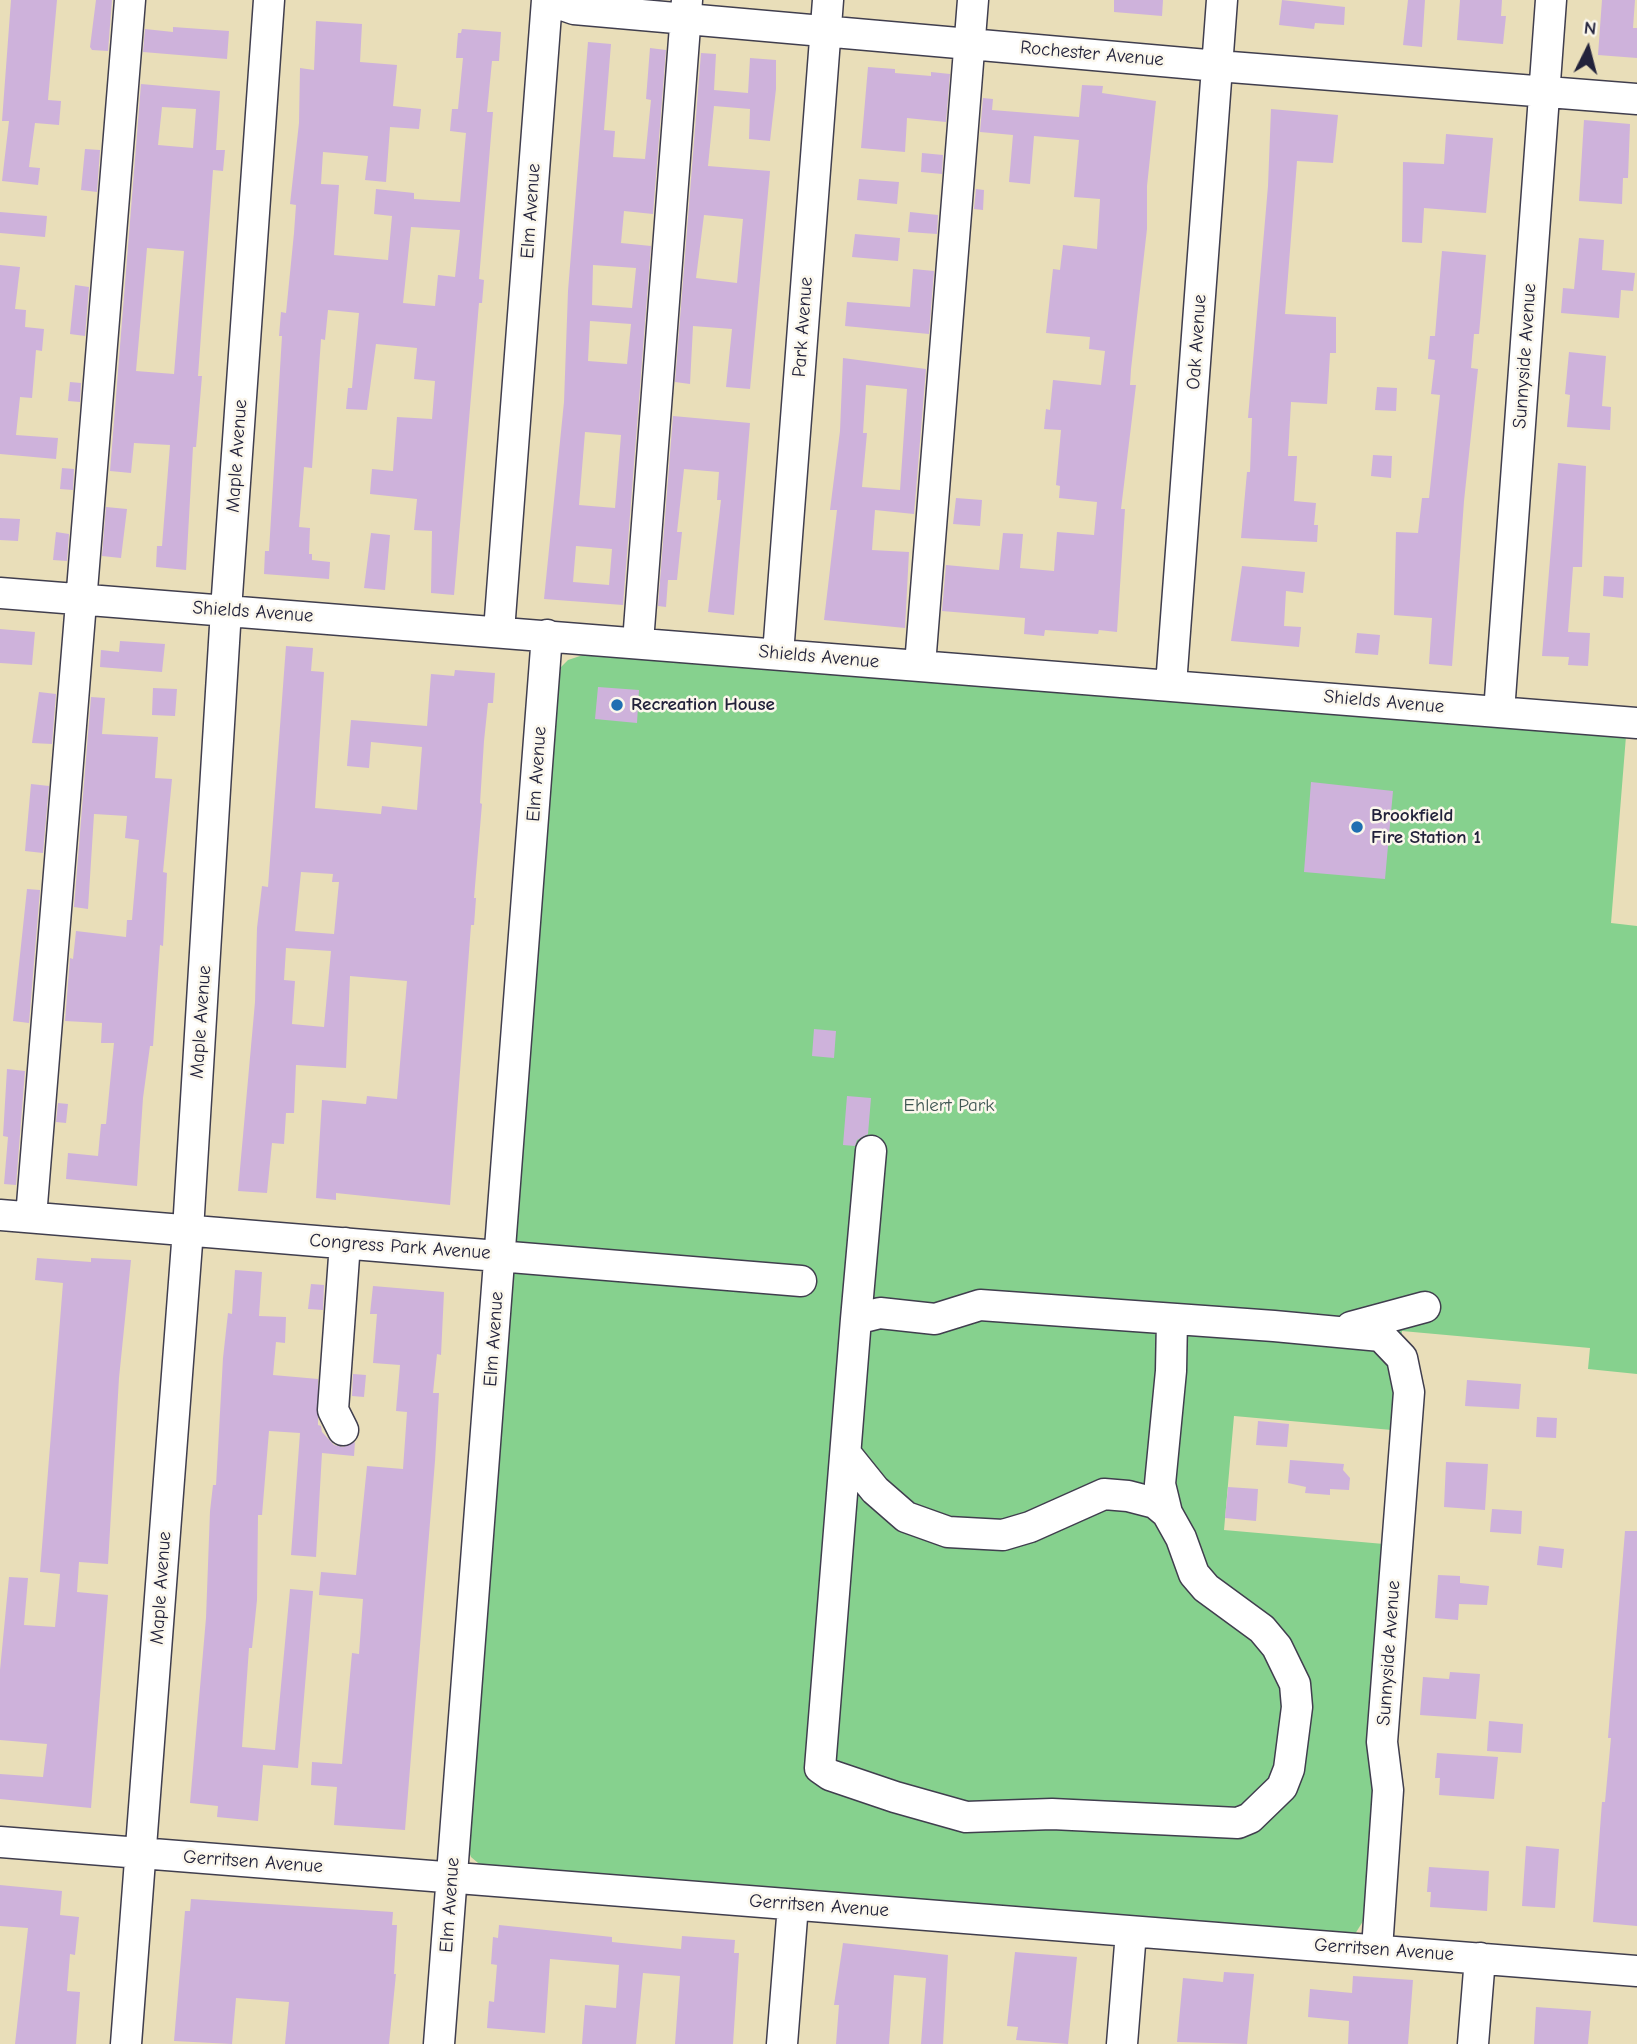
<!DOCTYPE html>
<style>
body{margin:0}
#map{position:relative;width:1637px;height:2044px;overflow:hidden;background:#e9deb9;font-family:"Comic Neue",sans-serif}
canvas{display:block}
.north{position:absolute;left:1553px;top:14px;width:70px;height:70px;-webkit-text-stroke:5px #fbf7ec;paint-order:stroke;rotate:6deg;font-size:19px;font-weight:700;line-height:28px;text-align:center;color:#22223b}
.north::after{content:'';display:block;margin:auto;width:24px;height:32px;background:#22223b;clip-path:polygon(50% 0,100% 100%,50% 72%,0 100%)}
</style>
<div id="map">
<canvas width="1637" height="2044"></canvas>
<div class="north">N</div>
</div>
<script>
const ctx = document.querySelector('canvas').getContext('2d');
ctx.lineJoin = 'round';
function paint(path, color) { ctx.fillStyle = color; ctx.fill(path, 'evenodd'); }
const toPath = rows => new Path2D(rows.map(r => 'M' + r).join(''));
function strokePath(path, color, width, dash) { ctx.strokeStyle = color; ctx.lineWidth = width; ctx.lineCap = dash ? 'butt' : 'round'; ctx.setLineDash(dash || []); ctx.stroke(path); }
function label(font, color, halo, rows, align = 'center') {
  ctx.font = font + ' "Comic Neue",sans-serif'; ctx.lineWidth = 5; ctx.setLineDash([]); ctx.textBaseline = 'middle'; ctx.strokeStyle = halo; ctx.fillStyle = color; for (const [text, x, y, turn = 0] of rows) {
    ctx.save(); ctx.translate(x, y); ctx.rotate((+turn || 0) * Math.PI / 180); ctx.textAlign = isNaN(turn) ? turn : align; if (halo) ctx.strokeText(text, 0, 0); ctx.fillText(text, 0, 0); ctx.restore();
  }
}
paint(toPath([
 [586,654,1626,736,1611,923,1637,926,1637,1374,1588,1369,1590,1348,1402,1331,1392,1430,1234,1416,1224,1530,1384,1544,1375,1784,1365,1918,1355,1934,1348,1937,484,1868,471,1857,467,1847,559,678,561,667,568,660]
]), '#86d18e');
paint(toPath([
 [11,0,57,0,48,100,61,101,59,125,35,123,29,167,40,168,38,185,2,181,9,121,2,121],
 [96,0,112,0,108,51,92,50,90,47],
 [1114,0,1163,0,1162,16,1114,12],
 [1282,0,1345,7,1344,25,1315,23,1314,29,1279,25],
 [1408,0,1425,0,1422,47,1403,45],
 [1460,0,1502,0,1501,16,1506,16,1503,44,1457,40],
 [1602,0,1635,0,1633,28,1637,28,1637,58,1598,55],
 [316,21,362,24,360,62,397,65,393,106,421,109,419,129,390,127,386,182,365,180,368,156,323,152,321,184,339,185,334,255,388,260,392,216,374,214,376,189,414,193,414,199,460,202,466,133,450,131,452,109,458,109,463,58,456,58,458,33,461,33,462,29,501,32,499,61,492,61,487,112,493,112,479,279,484,280,482,303,479,303,454,595,431,593,432,531,414,530,417,499,370,494,372,469,393,471,397,417,432,419,435,381,414,379,417,348,376,344,367,410,346,409,348,388,352,388,359,313,328,310,325,340,321,339,312,468,304,467,299,527,310,528,309,554,312,554,312,560,330,562,329,579,264,574,265,551,269,551,282,336,279,336,281,312,286,313,294,233,296,205,290,204,299,123,300,68,314,70],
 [411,227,460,230,455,277,438,275,435,306,403,303],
 [173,27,229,31,227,59,143,52,145,29,173,32],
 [588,42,611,44,604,130,615,131,613,157,645,159,651,100,646,99,650,48,666,50,653,214,624,211,621,243,651,246,623,605,544,599,564,402,568,291],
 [593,265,636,268,632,308,592,305],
 [590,321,631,324,627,364,588,361],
 [585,432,621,435,615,508,579,505],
 [576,546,612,549,609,585,573,582],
 [701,53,716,54,714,90,748,93,750,58,776,60,776,89,770,141,749,139,750,109,714,106,708,166,770,171,750,389,726,387,732,329,693,326,690,384,675,382],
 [704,215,743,219,737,283,696,278],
 [868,67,895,69,895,73,931,76,931,72,950,74,946,122,907,118,905,152,861,148],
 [141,84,220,91,216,150,225,150,223,171,213,170,198,376,202,376,196,447,193,447,186,570,156,567,157,546,162,546,170,445,134,443,131,473,110,471],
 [162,107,196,109,193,148,158,145],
 [147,248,184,251,174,374,136,371],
 [1082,85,1103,86,1102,93,1156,101,1147,186,1147,229,1131,369,1130,385,1136,385,1121,509,1125,509,1117,632,1099,630,1098,634,1045,630,1044,636,1024,634,1025,618,942,611,946,565,999,570,1003,533,1023,534,1020,568,1054,571,1057,532,1094,535,1097,502,1059,498,1060,486,1056,485,1061,430,1044,429,1046,409,1050,410,1053,380,1101,385,1105,351,1089,349,1090,337,1046,333,1053,269,1060,270,1063,245,1097,249,1100,199,1074,197,1079,140,1034,136,1030,184,1009,182,1013,135,980,132,983,98,993,99,992,110,1079,117],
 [1271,109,1338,115,1333,163,1297,161,1285,314,1336,317,1336,353,1330,353,1327,404,1291,402,1288,456,1297,456,1294,501,1316,503,1314,525,1318,525,1317,542,1241,538,1247,472,1250,472,1252,418,1248,418,1268,186],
 [1584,120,1630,124,1628,178,1623,178,1622,204,1579,201],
 [1446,134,1493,138,1486,213,1424,208,1422,243,1402,242,1403,162,1444,164],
 [85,149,100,150,97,192,81,190],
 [922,153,943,155,942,174,921,172],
 [859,179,899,182,897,204,857,200],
 [976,189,984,190,983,210,974,209],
 [0,212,47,216,45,237,0,233],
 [910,212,938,215,937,234,908,232],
 [855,234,900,238,898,261,852,257],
 [1579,238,1604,240,1602,270,1635,273,1633,291,1621,290,1619,318,1561,313,1563,288,1574,289],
 [1442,251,1486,255,1479,334,1474,334,1471,368,1478,369,1464,501,1452,666,1429,664,1432,618,1394,615,1396,532,1418,533,1422,498,1429,498,1440,395,1431,394,1435,360,1428,359,1430,336,1435,336],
 [0,265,20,267,15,309,26,310,25,327,44,329,42,351,36,350,32,398,20,397,16,435,58,438,56,459,0,454],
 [913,269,934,271,929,334,845,326,847,302,910,307],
 [75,285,89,287,85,336,70,334],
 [1569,352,1606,356,1602,406,1611,407,1610,430,1567,427,1570,395,1565,394],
 [843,358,926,369,914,514,875,510,872,550,909,552,905,628,824,620,837,510,830,510,840,431],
 [866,385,907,389,900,490,862,487,867,433,863,433],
 [70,382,81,383,80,402,68,401],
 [1377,387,1397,388,1396,411,1375,410],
 [673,416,750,423,734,615,708,612,721,500,717,500,719,472,684,469,677,532,682,532,677,580,668,580,666,607,658,606],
 [1373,455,1392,456,1391,478,1371,476],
 [1558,463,1586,466,1582,567,1573,567,1568,632,1590,633,1588,666,1568,665,1569,657,1542,656],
 [62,468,74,469,73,490,60,489],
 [956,498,982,500,980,526,953,524],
 [106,507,127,509,121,558,102,556],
 [0,518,20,519,18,541,0,540],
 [56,532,69,534,67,561,53,560],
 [371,533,390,535,385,590,364,588],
 [1242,566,1305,572,1303,593,1286,591,1284,626,1301,627,1299,647,1231,641],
 [1604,576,1624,577,1623,598,1603,596],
 [0,629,35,632,32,665,0,663],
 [1357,633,1380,635,1378,655,1355,653],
 [120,641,165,644,162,672,100,667,101,650,119,652],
 [286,646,313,648,311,671,324,672,315,808,381,814,382,806,417,810,422,747,371,742,369,768,347,766,351,720,427,726,431,674,454,676,455,670,495,673,493,703,488,703,484,741,480,803,482,804,474,898,476,898,474,925,471,925,450,1205,336,1193,336,1200,316,1198,322,1100,366,1104,367,1096,397,1099,407,981,350,976,346,1068,296,1065,294,1113,286,1113,284,1144,272,1143,267,1193,238,1191,255,1002,257,928,262,886,268,887],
 [301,872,333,874,332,882,339,882,334,934,295,931],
 [286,948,331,951,324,1027,292,1024,295,981,284,980],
 [598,687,639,690,637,723,595,719],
 [153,688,177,689,175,716,152,715],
 [39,692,56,694,52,744,32,743],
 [91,697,105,698,102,734,158,737,155,778,172,779,163,872,167,873,163,946,160,945,153,1046,150,1046,143,1098,137,1186,66,1179,68,1153,98,1156,101,1124,106,1124,114,1043,101,1043,102,1023,65,1021,70,958,73,959,76,931,126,937,127,920,132,920,139,840,125,838,127,816,94,814,88,909,74,907],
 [1311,782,1393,791,1385,879,1304,872],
 [31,784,49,786,43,853,25,851],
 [27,889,40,890,29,1023,13,1021],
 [814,1029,836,1031,834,1058,812,1056],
 [7,1069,25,1071,16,1185,4,1184,8,1137,3,1136],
 [847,1096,871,1098,868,1134,857,1140,855,1146,843,1145],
 [58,1103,68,1104,66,1123,56,1122],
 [37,1258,91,1262,91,1258,131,1260,119,1378,108,1564,79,1562,77,1592,108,1595,91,1808,0,1799,0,1774,43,1777,47,1744,0,1740,0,1670,9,1577,28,1578,24,1625,55,1627,60,1574,40,1572,63,1283,35,1280],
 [235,1270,262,1272,259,1316,286,1317,285,1343,276,1342,273,1375,318,1379,318,1425,321,1426,322,1432,334,1445,343,1447,355,1442,354,1456,322,1453,316,1557,291,1555,300,1433,269,1431,262,1515,258,1515,257,1600,252,1648,249,1648,242,1747,275,1750,290,1589,313,1591,298,1768,263,1765,258,1821,217,1817,218,1806,190,1803,206,1618,210,1511,213,1485,216,1485,223,1358,228,1313,232,1314],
 [311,1284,324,1285,323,1310,308,1309],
 [373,1286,444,1292,441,1355,437,1354,433,1393,439,1393,435,1461,405,1830,334,1825,337,1787,311,1785,312,1762,342,1764,352,1653,359,1654,363,1599,319,1595,321,1572,356,1575,367,1466,403,1469,407,1412,396,1411,400,1365,373,1363,377,1314,370,1314],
 [353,1374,366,1375,364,1397,352,1396],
 [1467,1380,1521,1384,1519,1409,1465,1406],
 [1537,1417,1557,1418,1556,1438,1536,1437],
 [1258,1421,1289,1424,1287,1447,1256,1445],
 [1290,1460,1344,1464,1343,1470,1350,1478,1349,1490,1330,1489,1330,1495,1305,1493,1306,1487,1288,1483],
 [1446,1462,1488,1464,1485,1510,1444,1507],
 [1228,1487,1258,1489,1256,1521,1225,1518],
 [1492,1509,1522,1511,1521,1534,1490,1532],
 [1625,1531,1637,1531,1637,1926,1593,1922,1602,1802,1605,1802,1611,1738,1608,1738],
 [1539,1546,1564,1549,1562,1568,1537,1565],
 [1438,1575,1460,1576,1460,1583,1489,1586,1487,1605,1459,1604,1458,1620,1435,1618],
 [1450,1672,1480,1674,1476,1719,1420,1715,1423,1677,1449,1679],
 [1489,1721,1523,1724,1521,1753,1487,1751],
 [1437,1753,1498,1757,1494,1799,1439,1795,1440,1778,1435,1778],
 [1526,1846,1559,1849,1555,1908,1522,1906],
 [1429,1867,1489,1871,1487,1911,1430,1907,1431,1892,1427,1892],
 [0,1885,62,1891,60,1915,79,1917,75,1955,70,1954,67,1991,80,1992,76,2044,15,2044,28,1928,0,1926],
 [191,1899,393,1912,392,1925,397,1925,394,1974,396,1974,389,2044,285,2044,289,2002,236,1998,232,2044,174,2041,185,1911,190,1911],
 [499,1925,612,1937,612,1942,681,1949,682,1936,735,1940,734,1953,739,1953,733,2044,675,2044,680,1976,643,1973,636,2044,582,2044,585,2005,616,2008,619,1965,550,1959,545,2033,487,2028,489,2001,494,2002,497,1965,491,1964,493,1937,498,1938],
 [843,1943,948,1955,943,2044,921,2044,926,1978,894,1975,889,2044,836,2044,839,2005,834,2005],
 [1015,1952,1077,1957,1068,2044,1016,2040,1018,2027,1007,2026],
 [1224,1972,1254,1974,1247,2044,1177,2042,1183,1978,1223,1982],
 [1353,1976,1413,1980,1408,2044,1348,2044,1349,2021,1308,2017,1310,1989,1352,1993],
 [1536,2007,1591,2011,1588,2044,1534,2044]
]), '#ceb2db');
const minor = toPath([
 [548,0,574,9,1218,66,1637,99],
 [0,593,1637,723],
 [499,631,547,0],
 [638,642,687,0],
 [778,654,828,0],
 [920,665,973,0],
 [1171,685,1222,0],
 [1499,712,1551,0],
 [0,1215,801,1281],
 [31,1217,130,0],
 [856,1319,871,1151],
 [1172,1319,1171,1371,1160,1484,1167,1513,1181,1538,1194,1574,1206,1588,1262,1629,1277,1647,1295,1684,1297,1707,1289,1769,1282,1787,1250,1818,1238,1823,1052,1814,966,1817,895,1797,830,1775,820,1768,856,1319,880,1313,935,1319,980,1305,1274,1326,1381,1336,1402,1358,1409,1392,1382,1742,1388,1790,1377,1949],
 [1351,1327,1425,1307],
 [343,1430,333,1410,345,1243],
 [846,1454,875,1490,906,1517,948,1532,1003,1535,1030,1527,1104,1494,1128,1496,1155,1503,1167,1513],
 [0,1842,1637,1971],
 [126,2044,188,1230,226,610,269,0],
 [439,2044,547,635],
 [782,2044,793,1905],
 [1122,2044,1131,1932],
 [1473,2044,1480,1958]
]);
strokePath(minor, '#403e4e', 33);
strokePath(minor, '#fff', 30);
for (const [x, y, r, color] of [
 [617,705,7,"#1f6fb2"],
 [1357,827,7,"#1f6fb2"]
]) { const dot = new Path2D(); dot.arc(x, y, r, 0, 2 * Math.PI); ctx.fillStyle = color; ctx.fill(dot); strokePath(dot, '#fbf7ec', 2.5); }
label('19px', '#22223b', '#fbf7ec', [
 ["Rochester Avenue",1092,54,5],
 ["Elm Avenue",531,211,-86],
 ["Park Avenue",803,327,-86],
 ["Oak Avenue",1197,342,-86],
 ["Sunnyside Avenue",1525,356,-86],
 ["Maple Avenue",237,456,-86],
 ["Shields Avenue",253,612,4],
 ["Shields Avenue",819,657,5],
 ["Shields Avenue",1384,702,5],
 ["Elm Avenue",537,774,-86],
 ["Maple Avenue",201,1022,-86],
 ["Congress Park Avenue",400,1247,4],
 ["Elm Avenue",494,1339,-86],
 ["Maple Avenue",161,1588,-86],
 ["Sunnyside Avenue",1389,1653,-86],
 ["Gerritsen Avenue",253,1862,4],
 ["Elm Avenue",450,1905,-86],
 ["Gerritsen Avenue",819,1906,4],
 ["Gerritsen Avenue",1384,1950,4]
]);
label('bold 19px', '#22223b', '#fbf7ec', [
 ["Recreation House",631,705],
 ["Brookfield",1371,816],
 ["Fire Station 1",1371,838]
], 'left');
label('19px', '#405754', '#fbf7ec', [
 ["Ehlert Park",949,1106]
]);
</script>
